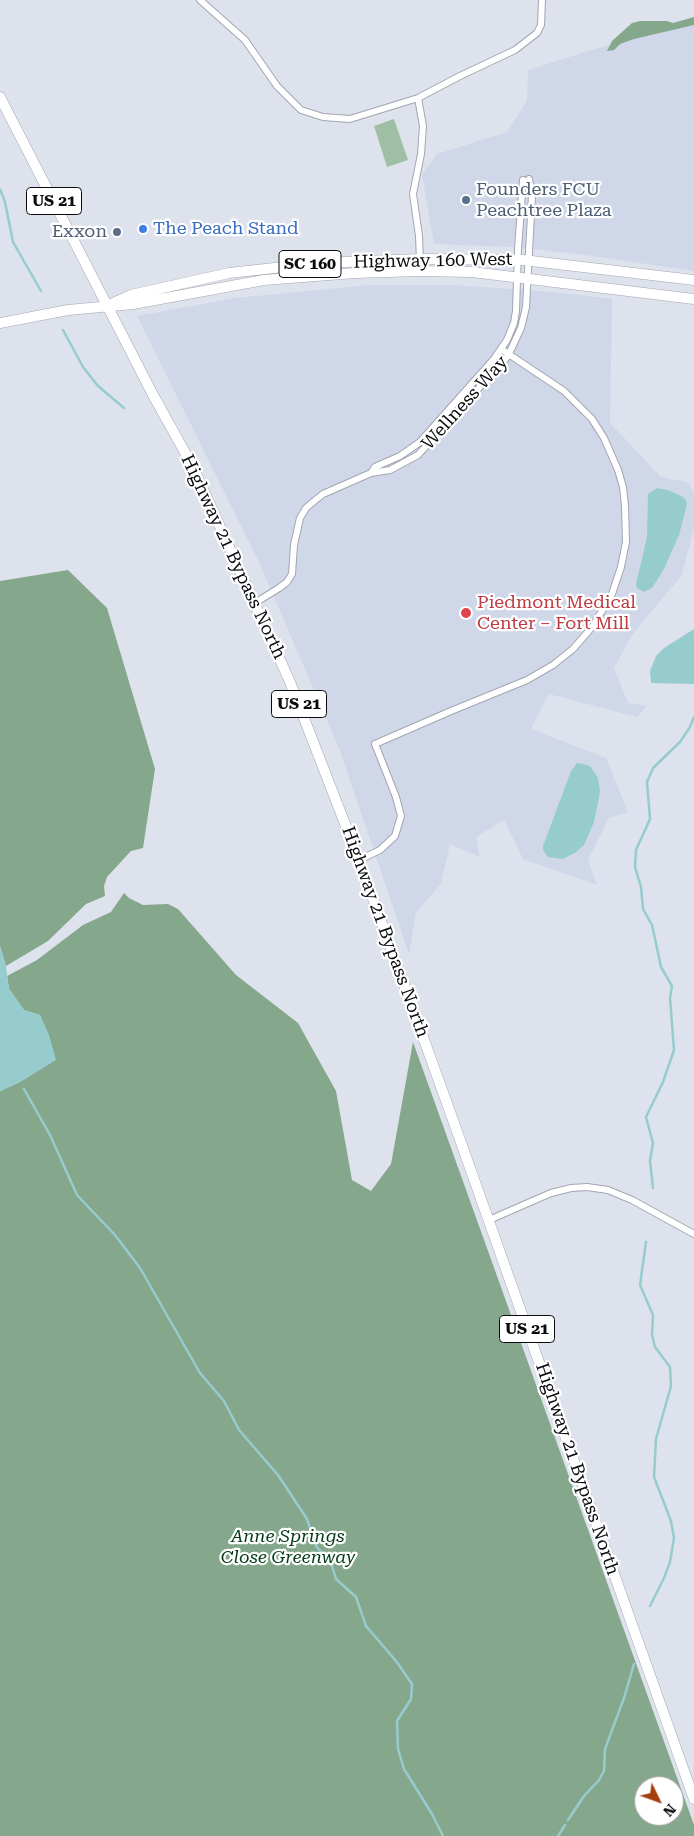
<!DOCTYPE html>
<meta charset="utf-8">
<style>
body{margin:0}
#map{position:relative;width:694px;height:1836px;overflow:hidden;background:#dee2ed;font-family:"Roboto Serif",serif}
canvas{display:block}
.north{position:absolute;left:634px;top:1776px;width:50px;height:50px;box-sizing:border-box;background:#fff;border:1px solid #9d9d9f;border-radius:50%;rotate:132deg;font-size:14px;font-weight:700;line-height:20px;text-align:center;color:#0a0b0f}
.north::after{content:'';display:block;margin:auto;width:18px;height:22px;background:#a43f0e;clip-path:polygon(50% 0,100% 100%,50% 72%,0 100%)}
</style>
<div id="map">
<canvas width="694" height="1836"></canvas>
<div class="north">N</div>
</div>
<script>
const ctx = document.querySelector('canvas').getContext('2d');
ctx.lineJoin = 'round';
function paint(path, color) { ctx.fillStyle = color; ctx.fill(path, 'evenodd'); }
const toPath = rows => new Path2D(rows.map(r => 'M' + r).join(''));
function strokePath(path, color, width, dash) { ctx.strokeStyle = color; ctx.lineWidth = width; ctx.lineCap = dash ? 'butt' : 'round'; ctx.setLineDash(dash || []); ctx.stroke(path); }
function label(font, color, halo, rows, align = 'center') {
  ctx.font = font + ' "Roboto Serif",serif'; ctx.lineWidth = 4.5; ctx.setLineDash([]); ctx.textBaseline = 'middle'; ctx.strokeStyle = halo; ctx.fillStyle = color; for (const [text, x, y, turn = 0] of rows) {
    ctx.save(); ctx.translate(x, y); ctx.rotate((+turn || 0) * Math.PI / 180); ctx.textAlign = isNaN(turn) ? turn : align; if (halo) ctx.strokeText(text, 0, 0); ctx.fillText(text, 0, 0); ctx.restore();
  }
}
paint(toPath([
 [694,18,694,271,579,254,512,247,434,244,422,175,437,154,507,132,527,101,528,70],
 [370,285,452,285,553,292,612,299,610,423,660,476,688,483,694,492,694,528,682,575,632,635,614,668,628,703,647,706,637,717,549,694,531,729,606,758,628,812,609,818,588,860,597,885,523,859,504,820,476,837,480,857,450,844,441,884,416,912,409,954,340,751,258,560,137,316,235,298]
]), '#d0d7e9');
paint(toPath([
 [394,119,408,160,387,167,374,126]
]), '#9fbfa5');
paint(toPath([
 [694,17,694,25,634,39,620,44,614,50,607,51,612,41,632,23,640,21,667,21,673,23],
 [68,570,107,608,155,769,143,848,131,851,107,877,104,886,105,896,86,904,48,941,6,966,0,946,0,581],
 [124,893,129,898,143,905,168,904,178,909,236,975,298,1023,336,1091,352,1180,371,1191,391,1164,413,1042,694,1825,694,1836,0,1836,0,1091,20,1082,55,1059,40,1015,24,1010,9,989,7,976,37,960,83,925,111,912],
 [644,1786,674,1786,674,1816,644,1816]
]), '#85a78b');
paint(toPath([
 [657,488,668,490,681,496,686,500,687,504,679,535,664,569,652,588,644,592,637,588,636,584,647,537,648,494],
 [694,629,694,684,651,683,650,671,656,656,664,648],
 [577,763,587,765,591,767,598,778,600,792,594,822,584,845,575,853,562,859,548,857,543,850,543,846,571,771],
 [0,946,6,966,9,989,24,1010,40,1015,49,1035,56,1060,20,1082,0,1091]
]), '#97cccf');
strokePath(toPath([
 [0,189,5,202,13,242,41,291],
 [63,330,83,367,98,386,124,408],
 [24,1089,50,1135,77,1195,115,1235,140,1268,200,1373,224,1401,239,1430,278,1475,307,1519,316,1546,331,1563,336,1579,356,1597,366,1626,396,1661,412,1684,411,1699,397,1721,398,1749,404,1769,432,1814,443,1836],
 [653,1188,650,1161,653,1143,646,1117,663,1082,674,1050,670,998,672,986,661,967,652,925,643,909,641,887,635,867,636,850,650,819,647,782,653,768,680,742,690,727,694,717],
 [646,1242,640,1285,653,1315,652,1335,655,1347,670,1367,671,1386,656,1439,654,1477,671,1521,674,1538,670,1562,664,1578,650,1606],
 [568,1820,584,1796,599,1780,604,1771,605,1749,624,1698,634,1664],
 [558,1836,565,1825]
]), '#97cccf', 2.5);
const minor = toPath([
 [200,0,245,40,277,86,301,110,323,117,350,119,418,98,460,76,515,50,537,33,541,25,542,0],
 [418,98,423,126,421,154,413,194,419,236,420,262],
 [371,473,375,467,400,456,420,442,494,359,507,340,514,323,516,311,518,249,523,180],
 [255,603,279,588,287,582,292,574,294,545,300,518,306,508,313,502,323,494,371,473,390,470,418,455,508,356,521,328,526,307,532,196,529,179],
 [359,860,380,850,395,836,401,816,396,797,375,744,451,711,527,680,553,665,573,649,593,626,612,594,621,567,626,542,625,506,623,487,618,470,604,438,592,419,564,391,501,349],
 [489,1220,551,1193,571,1188,587,1187,608,1190,632,1200,694,1234]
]);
const primary = toPath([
 [0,97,152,393,193,467,290,682,359,860,453,1120,694,1799],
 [113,303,131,295,229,273,320,263,420,259,523,260,694,280],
 [0,323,68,310,133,304,264,280,355,273,420,271,472,272,694,299]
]);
strokePath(minor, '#a2a6b1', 8);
strokePath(primary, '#a2a6b1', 11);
strokePath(minor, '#fff', 6);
strokePath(primary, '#fff', 10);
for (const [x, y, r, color] of [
 [466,200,5,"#5c6f8a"],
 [143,229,5,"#3f7fe0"],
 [117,232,5,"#5c6f8a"],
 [466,613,6,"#e0444e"]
]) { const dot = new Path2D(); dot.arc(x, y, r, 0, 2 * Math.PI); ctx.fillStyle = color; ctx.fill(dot); strokePath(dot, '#fff', 2); }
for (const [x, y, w] of [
 [54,201,55],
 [310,264,62],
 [299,704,55],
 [527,1329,55]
]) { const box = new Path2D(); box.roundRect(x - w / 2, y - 13.5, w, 27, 4); ctx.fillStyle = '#fff'; ctx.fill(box); strokePath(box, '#0a0b0f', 1); }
label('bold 16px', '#0a0b0f', null, [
 ["US 21",54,201],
 ["SC 160",310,264],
 ["US 21",299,704],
 ["US 21",527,1329]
]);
label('18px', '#4e5e75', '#fff', [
 ["Founders FCU",476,190],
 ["Peachtree Plaza",476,211],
 ["Exxon",107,232,"right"]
], 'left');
label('18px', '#366cbe', '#fff', [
 ["The Peach Stand",153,229]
], 'left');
label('18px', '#0a0b0f', '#fff', [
 ["Highway 160 West",433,261,-1],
 ["Wellness Way",465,403,-48],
 ["Highway 21 Bypass North",233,557,65],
 ["Highway 21 Bypass North",385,932,70],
 ["Highway 21 Bypass North",577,1469,71]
]);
label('18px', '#be3a42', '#fff', [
 ["Piedmont Medical",477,603],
 ["Center – Fort Mill",477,624]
], 'left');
label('italic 18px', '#003a16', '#fff', [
 ["Anne Springs",288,1537],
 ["Close Greenway",288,1558]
]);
</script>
